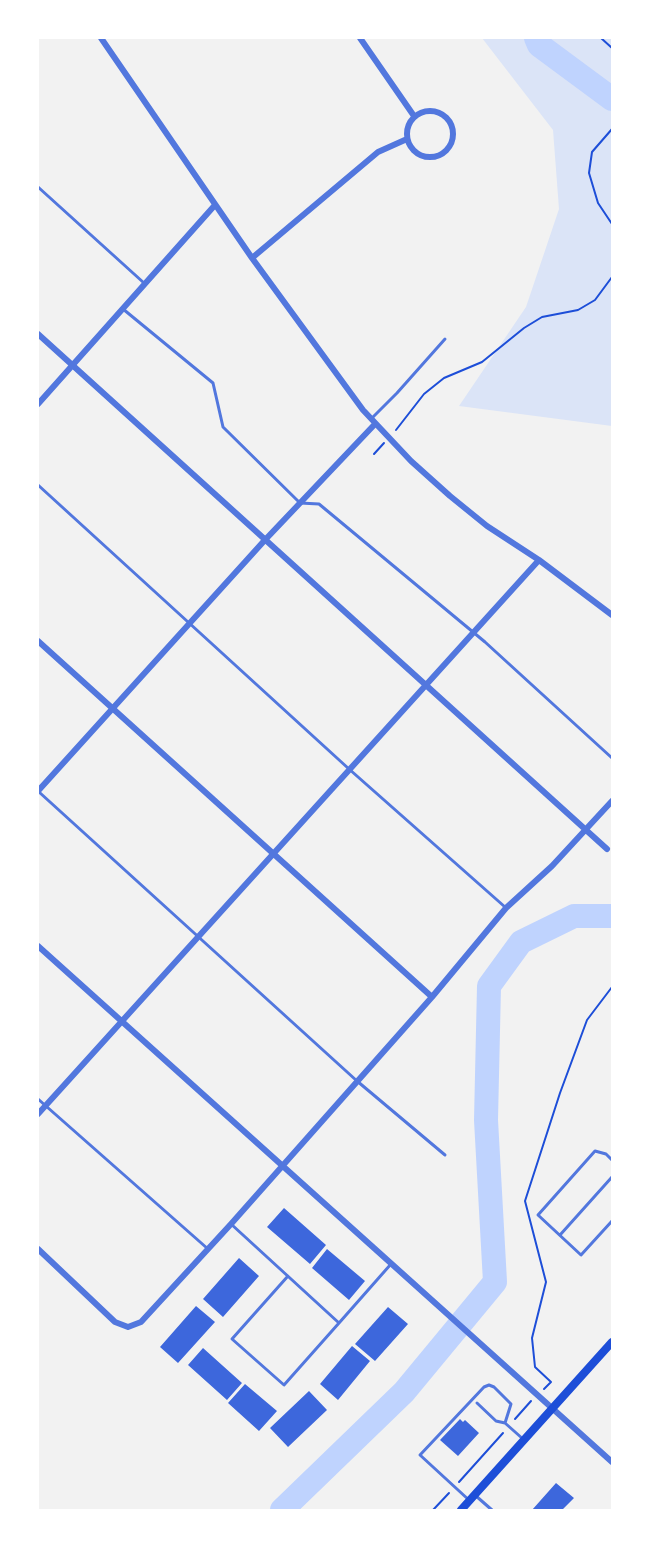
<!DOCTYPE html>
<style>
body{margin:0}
#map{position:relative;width:650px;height:1548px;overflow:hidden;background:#f2f2f2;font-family:"Titillium Web",sans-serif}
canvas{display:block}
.frame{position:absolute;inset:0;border:39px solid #fff;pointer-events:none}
</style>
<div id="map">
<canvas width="650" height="1548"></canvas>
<div class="frame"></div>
</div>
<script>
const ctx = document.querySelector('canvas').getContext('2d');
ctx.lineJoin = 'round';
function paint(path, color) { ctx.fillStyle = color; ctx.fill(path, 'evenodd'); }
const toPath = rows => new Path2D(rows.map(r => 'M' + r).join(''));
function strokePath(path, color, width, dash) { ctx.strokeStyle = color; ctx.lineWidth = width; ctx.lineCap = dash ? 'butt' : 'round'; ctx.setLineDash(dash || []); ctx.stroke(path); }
paint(toPath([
 [482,38,612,38,612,426,459,406,526,307,559,209,553,130]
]), '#dbe4f7');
strokePath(toPath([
 [536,38,539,45,612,99],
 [282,1510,404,1392,495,1282,486,1120,489,986,521,942,574,916,612,916]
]), '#bfd3fe', 24);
paint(toPath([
 [284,1208,326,1245,310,1264,267,1227],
 [327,1249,365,1281,349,1300,312,1268],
 [239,1258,259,1276,223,1317,203,1299],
 [196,1306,215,1322,178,1363,160,1347],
 [388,1307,408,1324,375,1361,355,1344],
 [352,1346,370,1361,338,1400,320,1384],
 [203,1348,242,1383,227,1400,188,1365],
 [245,1384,277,1411,259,1431,228,1403],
 [309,1391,327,1410,288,1447,270,1428],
 [460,1419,463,1422,465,1420,479,1433,458,1456,440,1440],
 [556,1483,574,1498,562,1510,532,1510]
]), '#3d67dc');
strokePath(toPath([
 [601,38,612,48],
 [612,129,592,152,589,173,598,203,612,224],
 [396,430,424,394,444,378,482,362,524,328,542,317,578,310,595,300,612,277],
 [374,454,384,443],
 [544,1389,551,1382,535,1367,532,1338,546,1282,525,1201,560,1093,587,1020,612,987],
 [515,1419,531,1401],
 [459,1482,503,1433],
 [433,1510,449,1493]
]), '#1d4ed8', 2);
strokePath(toPath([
 [38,187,144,283],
 [123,309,213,383,223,427,300,503,319,504,485,642,612,758],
 [371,419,397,393,445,339],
 [38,485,349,769,505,907],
 [39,792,357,1081,445,1155],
 [38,1099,208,1249],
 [612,1160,606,1154,595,1151,538,1215,581,1255,612,1221],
 [231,1224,339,1323,391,1264],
 [560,1235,612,1177],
 [288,1276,232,1339,284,1385,339,1323],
 [477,1403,496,1421,505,1423,523,1439],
 [476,1496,492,1510],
 [470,1501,420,1455,484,1387,489,1385,494,1387,511,1404,505,1423]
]), '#5277de', 3);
strokePath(toPath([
 [101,38,252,258,363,410,411,461,450,496,487,526,539,560,612,615],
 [360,38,414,116],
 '407 134a23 23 0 1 1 46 0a23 23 0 1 1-46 0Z',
 [252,258,378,152,407,139],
 [38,334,607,849],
 [38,404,215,205],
 [38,641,432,997],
 [38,791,264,541,375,424],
 [38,946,612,1462],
 [38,1114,539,560],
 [38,1249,115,1322,128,1327,141,1322,231,1224,432,997,506,908,552,866,612,801]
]), '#5277de', 6);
strokePath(toPath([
 [461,1510,612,1342]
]), '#1d4ed8', 8);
</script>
